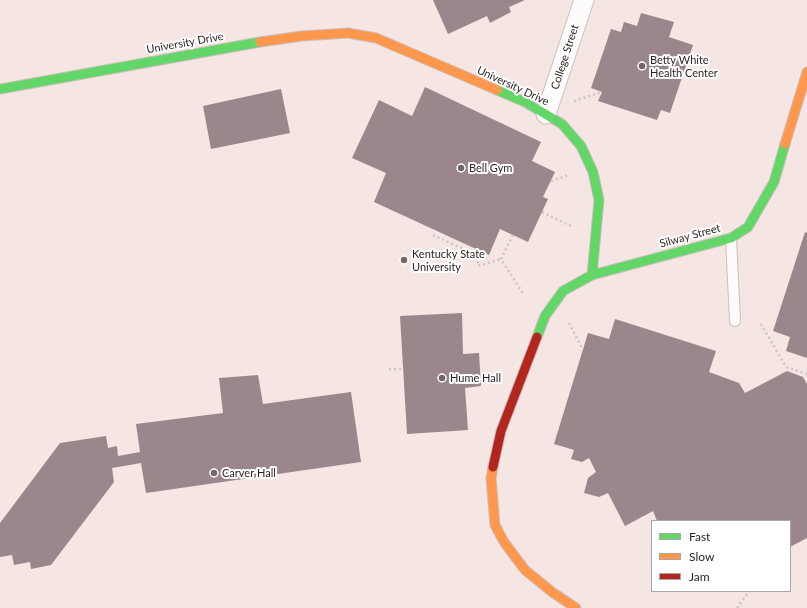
<!DOCTYPE html>
<style>
body{margin:0}
#map{position:relative;width:807px;height:608px;overflow:hidden;background:#f5e5e3;font-family:Lato,sans-serif}
canvas{display:block}
.legend{position:absolute;left:651px;top:520px;width:140px;height:72px;box-sizing:border-box;background:#fff;border:1px solid #aca7a7;margin:0;padding:5px 7px;list-style:none;font-size:12px;color:#2f2423}
.legend li{display:flex;align-items:center;gap:8px;height:20px}
.legend b{width:20px;border:1px solid #aca7a7}
</style>
<div id="map">
<canvas width="807" height="608"></canvas>
<ul class="legend">
<li><b style="height:5px;background:#63d668"></b>Fast</li>
<li><b style="height:5px;background:#ff974d"></b>Slow</li>
<li><b style="height:5px;background:#b3261e"></b>Jam</li>
</ul>
</div>
<script>
const ctx = document.querySelector('canvas').getContext('2d');
ctx.lineJoin = 'round';
function paint(path, color) { ctx.fillStyle = color; ctx.fill(path, 'evenodd'); }
const toPath = rows => new Path2D(rows.map(r => 'M' + r).join(''));
function strokePath(path, color, width, dash) { ctx.strokeStyle = color; ctx.lineWidth = width; ctx.lineCap = dash ? 'butt' : 'round'; ctx.setLineDash(dash || []); ctx.stroke(path); }
function label(font, color, halo, rows, align = 'center') {
  ctx.font = font + ' Lato,sans-serif'; ctx.lineWidth = 4; ctx.setLineDash([]); ctx.textBaseline = 'middle'; ctx.strokeStyle = halo; ctx.fillStyle = color; for (const [text, x, y, turn = 0] of rows) {
    ctx.save(); ctx.translate(x, y); ctx.rotate((+turn || 0) * Math.PI / 180); ctx.textAlign = isNaN(turn) ? turn : align; if (halo) ctx.strokeText(text, 0, 0); ctx.fillText(text, 0, 0); ctx.restore();
  }
}
paint(toPath([
 [433,0,525,0,509,7,511,12,490,23,487,16,448,34],
 [641,13,674,22,669,37,693,45,670,113,661,110,657,120,598,101,602,92,591,88,611,29,621,32,624,22,637,26],
 [425,87,541,142,532,161,555,172,543,197,548,199,528,242,500,229,489,255,374,202,386,173,352,158,379,100,412,116],
 [281,89,290,133,211,149,203,106],
 [805,232,807,233,807,358,786,351,790,337,773,331],
 [462,313,463,354,479,353,481,386,465,388,468,430,407,434,400,316],
 [615,319,716,351,709,372,739,383,745,393,787,371,803,377,807,384,807,538,790,547,790,521,657,521,653,511,625,526,608,493,599,497,584,493,588,478,596,472,589,458,582,462,571,459,574,450,554,444,588,333,609,339],
 [258,375,263,404,351,392,361,462,146,493,141,463,112,468,114,482,51,565,31,569,30,562,14,565,12,555,0,557,0,523,60,443,106,436,108,448,117,446,118,456,140,452,136,424,223,413,219,378]
]), '#9b878b');
const lane = toPath([
 [731,238,735,321]
]);
const street = toPath([
 [546,114,584,0]
]);
const fast = toPath([
 [0,89,260,42],
 [497,90,525,102,562,124,581,146,593,172,599,200,592,275,563,291,545,316,537,337],
 [592,275,731,238,748,227,774,182,785,144]
]);
const slow = toPath([
 [260,42,302,36,348,33,376,38,497,90],
 [785,144,807,72],
 [493,467,491,478,495,525,504,542,525,570,552,592,576,608]
]);
const jam = toPath([
 [493,467,501,431,537,337]
]);
strokePath(lane, '#cbbebc', 12);
strokePath(street, '#cbbebc', 21);
strokePath(fast, '#cbbebc', 11);
strokePath(slow, '#cbbebc', 11);
strokePath(jam, '#cbbebc', 11);
strokePath(toPath([
 [574,101,602,92],
 [551,181,569,175],
 [542,212,573,227],
 [433,235,478,256,478,266,501,259],
 [513,235,501,259,524,295],
 [569,323,583,350],
 [761,324,786,367,807,374],
 [389,369,403,369],
 [737,608,749,591]
]), '#ccc7c6', 2.5, [2, 3]);
strokePath(lane, '#fefbfb', 10);
strokePath(street, '#fefbfb', 19);
strokePath(fast, '#63d668', 9);
strokePath(slow, '#ff974d', 9);
strokePath(jam, '#b3261e', 9);
for (const [x, y, r, color] of [
 [642,66,4,"#746866"],
 [461,168,4,"#746866"],
 [404,260,4,"#746866"],
 [442,378,4,"#746866"],
 [214,473,4,"#746866"]
]) { const dot = new Path2D(); dot.arc(x, y, r, 0, 2 * Math.PI); ctx.fillStyle = color; ctx.fill(dot); strokePath(dot, '#fff', 1.5); }
label('11px', '#2f2423', '#fff', [
 ["University Drive",185,43,-10],
 ["College Street",565,57,-72],
 ["University Drive",513,86,25],
 ["Silway Street",690,236,-15]
]);
label('11px', '#2f2423', '#fff', [
 ["Betty White",650,60],
 ["Health Center",650,73],
 ["Bell Gym",469,168],
 ["Kentucky State",412,254],
 ["University",412,267],
 ["Hume Hall",450,378],
 ["Carver Hall",222,473]
], 'left');
</script>
